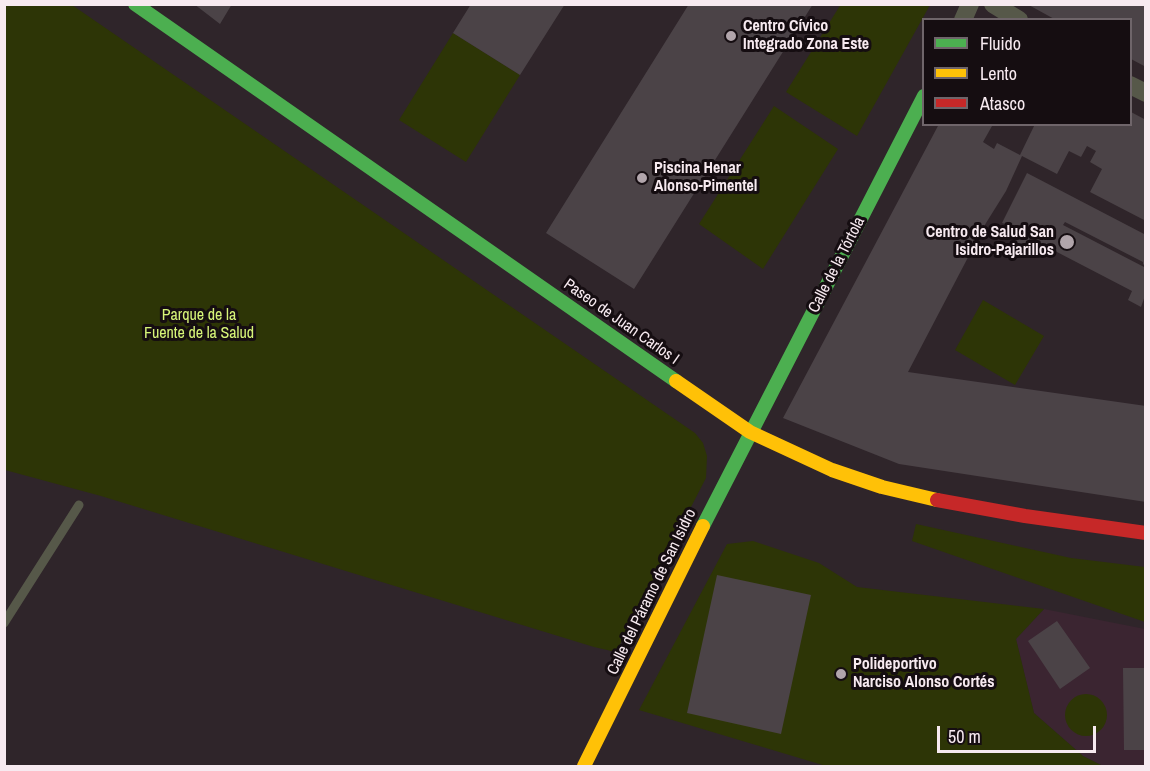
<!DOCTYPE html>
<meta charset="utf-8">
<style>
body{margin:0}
#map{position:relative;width:1150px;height:771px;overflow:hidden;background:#2f252a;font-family:"Archivo Narrow",sans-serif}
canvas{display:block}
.frame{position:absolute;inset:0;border:6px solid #f7eaf0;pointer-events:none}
.legend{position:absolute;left:922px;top:18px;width:210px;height:108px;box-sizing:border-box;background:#150d11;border:2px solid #6f656a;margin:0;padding:8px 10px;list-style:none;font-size:18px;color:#f7eaf0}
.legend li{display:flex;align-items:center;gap:12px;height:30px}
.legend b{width:30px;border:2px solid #6f656a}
.scale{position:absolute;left:937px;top:726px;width:159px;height:27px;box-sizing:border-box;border:3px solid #f7eaf0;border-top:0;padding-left:8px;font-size:18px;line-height:21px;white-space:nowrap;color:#f7eaf0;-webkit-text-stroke:4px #150d11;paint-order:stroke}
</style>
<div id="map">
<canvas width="1150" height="771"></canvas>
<div class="frame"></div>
<ul class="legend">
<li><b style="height:8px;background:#4caf50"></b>Fluido</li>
<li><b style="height:8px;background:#ffc107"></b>Lento</li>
<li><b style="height:8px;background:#c62828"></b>Atasco</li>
</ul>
<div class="scale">50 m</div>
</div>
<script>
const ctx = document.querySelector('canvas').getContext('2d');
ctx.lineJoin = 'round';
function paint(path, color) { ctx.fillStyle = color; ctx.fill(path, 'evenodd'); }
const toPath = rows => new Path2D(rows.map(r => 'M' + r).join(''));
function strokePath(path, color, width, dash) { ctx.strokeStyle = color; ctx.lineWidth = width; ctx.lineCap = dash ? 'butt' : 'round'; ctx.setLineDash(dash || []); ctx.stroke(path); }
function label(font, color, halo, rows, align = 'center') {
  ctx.font = font + ' "Archivo Narrow",sans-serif'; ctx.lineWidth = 6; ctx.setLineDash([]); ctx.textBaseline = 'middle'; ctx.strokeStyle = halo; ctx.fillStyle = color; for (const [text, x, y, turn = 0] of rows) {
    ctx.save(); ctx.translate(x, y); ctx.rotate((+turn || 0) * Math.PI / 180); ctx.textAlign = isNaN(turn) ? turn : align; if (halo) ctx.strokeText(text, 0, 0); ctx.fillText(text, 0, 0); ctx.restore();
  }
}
paint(toPath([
 [1044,609,1145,629,1145,766,1103,766,1083,756,1034,713,1016,639]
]), '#3b2531');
paint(toPath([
 [841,4,930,5,857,136,786,92],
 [4,5,72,5,695,433,703,443,707,456,706,478,616,652,594,647,101,496,5,470],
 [453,33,520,75,466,162,399,120],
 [774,106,838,149,763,269,699,224],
 [983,300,1044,336,1015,385,955,350],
 [916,524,1071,558,1145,567,1145,622,912,541],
 [753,541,819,563,857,587,1044,609,1016,639,1034,713,1083,756,1103,766,826,766,639,710,727,544],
 '1065 715a21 21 0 1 1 42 0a21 21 0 1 1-42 0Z'
]), '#2d3506');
paint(toPath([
 [194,4,232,4,220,24],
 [471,4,565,4,520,75,453,33],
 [689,4,813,4,634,289,546,233],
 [1027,4,1146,4,1146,67,1131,59,1131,20,1056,20],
 [1131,112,1146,120,1146,221,1090,192,1102,169,1090,162,1096,151,1087,146,1081,157,1069,151,1057,174,1022,156,1006,191,986,223,908,372,1146,406,1146,502,899,464,783,418,939,124,990,124,992,126,983,142,994,149,997,143,1020,155,1035,124,1131,124],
 [1027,173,1146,235,1146,262,1143,265,1143,262,1065,222,1063,225,1146,268,1146,293,1141,307,1128,300,1132,291,1030,238,1025,247,1000,233,1005,224,1002,223],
 [717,575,811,595,781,734,687,713],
 [1057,621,1090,668,1060,689,1028,641],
 [1123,668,1146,668,1146,750,1124,750]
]), '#4b4347');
strokePath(toPath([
 [4,623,79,505]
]), '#565849', 9);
strokePath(toPath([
 [993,4,1019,20],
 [963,20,970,4],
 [1130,85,1146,93]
]), '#565849', 18);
strokePath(toPath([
 [135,4,676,381],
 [703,526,924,96]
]), '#4caf50', 14);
strokePath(toPath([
 [676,381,750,432,832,470,882,487,937,500],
 [584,766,703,526]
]), '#ffc107', 14);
strokePath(toPath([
 [937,500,1025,516,1146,533]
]), '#c62828', 14);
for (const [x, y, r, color] of [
 [731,36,6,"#b1a5ab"],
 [642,178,6,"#b1a5ab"],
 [1067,242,8,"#b1a5ab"],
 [841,674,6,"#b1a5ab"]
]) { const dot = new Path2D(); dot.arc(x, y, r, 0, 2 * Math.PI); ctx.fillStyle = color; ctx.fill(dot); strokePath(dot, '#150d11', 2); }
label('bold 16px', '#f7eaf0', '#150d11', [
 ["Centro Cívico",743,27],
 ["Integrado Zona Este",743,45],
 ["Piscina Henar",654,169],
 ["Alonso-Pimentel",654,187],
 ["Centro de Salud San",1054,233,"right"],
 ["Isidro-Pajarillos",1054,251,"right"],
 ["Polideportivo",853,665],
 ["Narciso Alonso Cortés",853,683]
], 'left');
label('16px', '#f7eaf0', '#150d11', [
 ["Calle de la Tórtola",837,265,-63],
 ["Paseo de Juan Carlos I",621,322,35],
 ["Calle del Páramo de San Isidro",652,592,-64]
]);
label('16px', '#d6f478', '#150d11', [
 ["Parque de la",199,316],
 ["Fuente de la Salud",199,334]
]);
</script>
